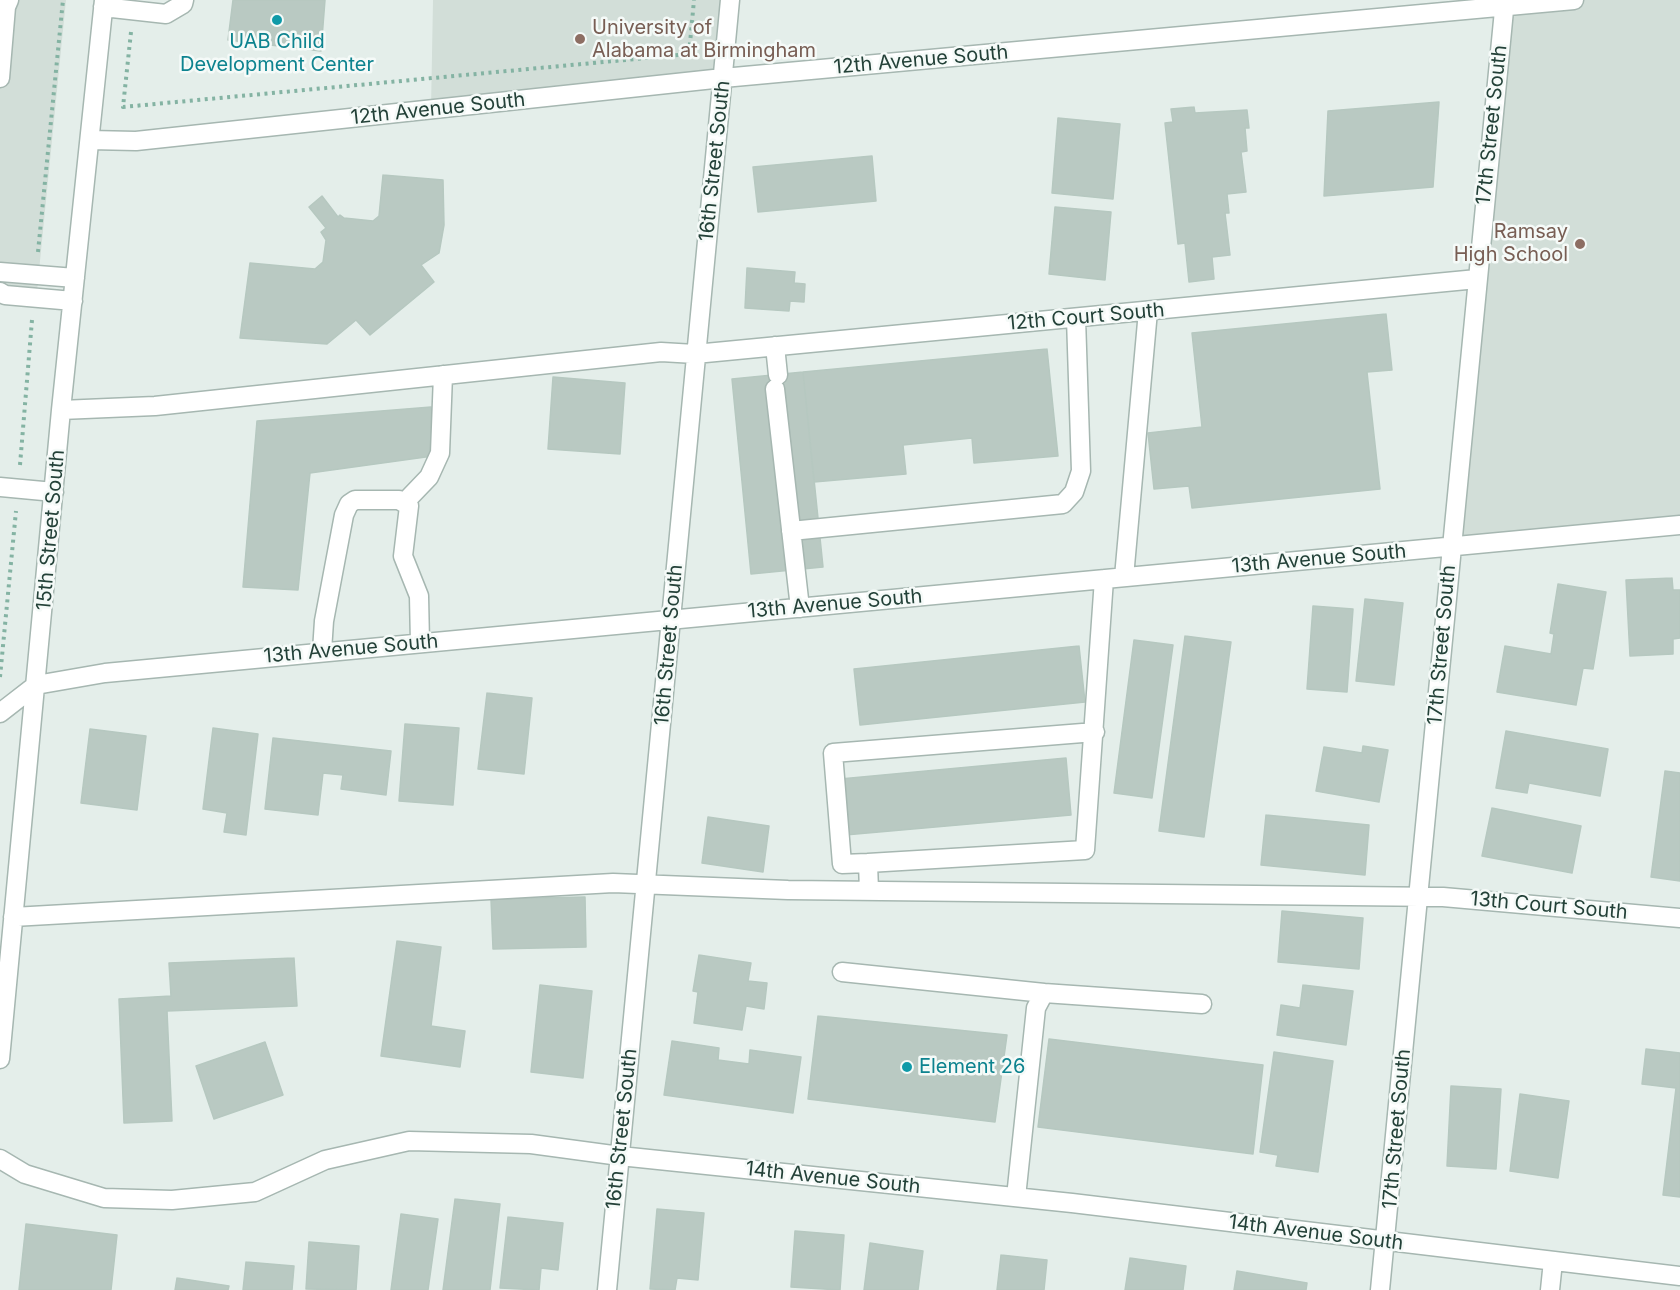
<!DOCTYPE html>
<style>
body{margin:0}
canvas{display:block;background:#e4eeea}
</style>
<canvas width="1680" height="1290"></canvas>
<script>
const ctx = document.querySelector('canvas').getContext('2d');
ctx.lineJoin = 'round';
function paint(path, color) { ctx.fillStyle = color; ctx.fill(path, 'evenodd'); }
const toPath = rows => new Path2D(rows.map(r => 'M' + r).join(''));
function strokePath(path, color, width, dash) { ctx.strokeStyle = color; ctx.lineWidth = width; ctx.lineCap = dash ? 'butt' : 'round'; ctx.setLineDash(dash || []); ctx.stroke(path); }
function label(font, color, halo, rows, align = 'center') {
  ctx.font = font + ' Inter,sans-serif'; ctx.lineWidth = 5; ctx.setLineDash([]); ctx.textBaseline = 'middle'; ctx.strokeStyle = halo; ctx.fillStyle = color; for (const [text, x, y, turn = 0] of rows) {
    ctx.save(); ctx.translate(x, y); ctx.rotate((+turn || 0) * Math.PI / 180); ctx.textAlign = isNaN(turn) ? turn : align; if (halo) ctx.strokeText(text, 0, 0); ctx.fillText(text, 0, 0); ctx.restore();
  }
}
paint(toPath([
 [0,0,66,0,37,291,0,287],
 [433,0,732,0,723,78,431,109],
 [1574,0,1680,0,1680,525,1451,547,1504,7]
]), '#d2ded8');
const building = toPath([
 [233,0,325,0,321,51,228,40,233,0],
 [1439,102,1433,187,1324,196,1328,111,1439,102],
 [1194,107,1195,113,1247,110,1249,128,1245,128,1247,151,1241,152,1246,192,1227,194,1229,213,1225,213,1230,255,1212,257,1214,279,1189,282,1185,243,1178,244,1165,123,1173,122,1171,109,1194,107],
 [1058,118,1120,124,1113,199,1052,193,1058,118],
 [872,156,876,201,758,212,753,167,872,156],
 [383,175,443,180,444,225,439,253,421,265,434,282,370,335,356,320,327,344,240,338,250,263,315,269,323,262,326,240,321,232,326,228,309,207,322,196,338,217,340,215,344,218,373,221,379,216,383,175],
 [1055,207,1111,212,1105,280,1049,274,1055,207],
 [747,268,795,272,794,283,805,284,804,302,790,301,789,311,745,308,747,268],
 [1386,314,1392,370,1367,372,1380,489,1192,508,1189,486,1154,489,1148,433,1202,427,1192,333,1386,314],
 [1047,349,1058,456,974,463,972,438,903,445,906,474,814,482,803,372,1047,349],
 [803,372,823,567,751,574,732,379,803,372],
 [553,377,625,383,620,454,548,449,553,377],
 [431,407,433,456,310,473,298,590,243,587,257,421,431,407],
 [1672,578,1673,590,1680,590,1680,638,1673,639,1673,654,1630,656,1626,580,1672,578],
 [1558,584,1606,592,1593,669,1583,668,1576,705,1497,692,1505,646,1551,654,1554,634,1550,633,1558,584],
 [1365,599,1403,603,1394,685,1356,681,1365,599],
 [1313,606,1353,609,1347,692,1307,689,1313,606],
 [1185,636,1231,642,1204,837,1159,831,1185,636],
 [1134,640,1173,645,1152,798,1114,793,1134,640],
 [1079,646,1085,702,860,725,854,669,1079,646],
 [487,693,532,698,524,774,478,769,487,693],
 [405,724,459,728,453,805,399,801,405,724],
 [213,728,258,734,246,835,224,832,227,813,203,809,213,728],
 [90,729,146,736,137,810,81,803,90,729],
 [1506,731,1608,749,1600,796,1529,783,1527,793,1496,788,1506,731],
 [273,738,391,751,386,795,341,789,343,775,323,773,318,815,265,809,273,738],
 [1363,746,1388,750,1379,802,1316,791,1324,747,1362,753,1363,746],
 [1066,758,1071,815,845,835,840,779,1066,758],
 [1665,771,1680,773,1680,881,1651,877,1665,771],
 [1492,808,1581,826,1572,873,1482,856,1492,808],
 [1266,815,1369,825,1365,875,1261,865,1266,815],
 [708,817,769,826,763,872,702,863,708,817],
 [585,897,586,947,493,949,491,899,585,897],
 [1282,911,1363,918,1359,969,1278,962,1282,911],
 [397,941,441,947,431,1026,465,1031,460,1067,381,1056,397,941],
 [699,955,751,963,748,981,767,983,764,1009,746,1006,742,1030,694,1023,698,992,693,991,699,955],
 [294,958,297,1006,167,1011,172,1121,124,1123,119,999,171,996,169,963,294,958],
 [540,985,592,991,583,1078,531,1072,540,985],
 [1303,985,1353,991,1346,1045,1277,1035,1281,1005,1300,1008,1303,985],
 [818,1016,1007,1035,995,1122,808,1099,818,1016],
 [1049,1039,1263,1065,1253,1154,1038,1127,1049,1039],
 [672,1041,719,1048,718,1060,749,1064,750,1050,801,1057,793,1113,664,1095,672,1041],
 [265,1042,283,1095,214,1119,196,1066,265,1042],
 [1646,1049,1680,1053,1680,1197,1663,1195,1676,1088,1642,1084,1646,1049],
 [1274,1052,1333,1061,1318,1172,1276,1166,1278,1155,1260,1152,1274,1052],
 [1451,1086,1501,1089,1496,1169,1447,1166,1451,1086],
 [1520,1094,1569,1101,1558,1178,1510,1171,1520,1094],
 [455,1199,500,1204,490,1290,443,1290,455,1199],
 [657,1209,704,1213,698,1280,677,1278,675,1290,650,1289,657,1209],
 [401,1214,438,1219,428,1290,391,1290,401,1214],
 [508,1217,563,1223,558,1270,541,1268,539,1290,500,1288,508,1217],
 [26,1224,117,1235,111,1290,19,1290,26,1224],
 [795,1231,844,1235,840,1290,791,1287,795,1231],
 [309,1242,359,1246,356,1290,306,1289,309,1242],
 [870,1243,923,1251,918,1290,864,1290,870,1243],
 [1001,1255,1047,1260,1044,1290,997,1290,1001,1255],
 [1130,1258,1186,1266,1183,1290,1125,1290,1130,1258],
 [246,1262,294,1266,292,1290,243,1290,246,1262],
 [1237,1271,1307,1283,1306,1290,1234,1290,1237,1271],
 [177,1278,229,1286,228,1290,175,1290,177,1278]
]);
paint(building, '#b9c9c2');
strokePath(building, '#b6c8c0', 1.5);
const minor = toPath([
 [103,7,166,14,183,4,184,0],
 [0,78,6,7,9,0],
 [90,140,136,141,723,78,1574,0],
 [0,272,75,278],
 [0,292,5,295,73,301],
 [775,346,778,375],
 [775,389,800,608],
 [61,410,155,406,661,352,695,354,1477,279],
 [0,487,54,492],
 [405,502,429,477,440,453,443,375],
 [791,531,1063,504,1074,492,1081,471,1076,318],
 [1124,577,1148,311],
 [322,651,324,621,344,515,349,504,355,500,399,500,409,506,403,556,419,596,420,643],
 [0,713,36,685,105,673,1680,525],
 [868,863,842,864,833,753,1095,732],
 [869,891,868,863,1085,850,1104,579],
 [13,917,613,883,788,890,1443,897,1680,918],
 [842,972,1044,993],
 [0,1059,61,410,104,0],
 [0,1159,25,1174,104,1198,172,1200,255,1192,325,1160,409,1141,531,1144,620,1156,1072,1203,1680,1276],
 [1016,1197,1036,1008,1044,993,1202,1004],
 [607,1290,730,0],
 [1380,1290,1505,0],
 [1550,1290,1553,1261]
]);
strokePath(minor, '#a6b7b1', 21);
strokePath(toPath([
 [131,32,123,107,689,54,694,0],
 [38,252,63,0],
 [20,465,32,320],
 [0,677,16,511]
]), '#84b3a3', 4, [3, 4.5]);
strokePath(minor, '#fff', 18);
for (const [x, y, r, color] of [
 [277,20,6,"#0f9aa8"],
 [580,39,6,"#8d6e63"],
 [1580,244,6,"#8d6e63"],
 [907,1067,6,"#0f9aa8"]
]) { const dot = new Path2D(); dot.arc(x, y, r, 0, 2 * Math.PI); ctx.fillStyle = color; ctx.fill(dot); strokePath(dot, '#f5faf8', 2); }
label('20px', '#785e54', '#f5faf8', [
 ["University of",592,28],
 ["Alabama at Birmingham",592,51],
 ["Ramsay",1568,232,"right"],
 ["High School",1568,255,"right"]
], 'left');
label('20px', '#0d838f', '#f5faf8', [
 ["UAB Child",277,42],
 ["Development Center",277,65],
 ["Element 26",919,1067,"left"]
]);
label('20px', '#234138', '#f5faf8', [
 ["12th Avenue South",921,60,-5],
 ["12th Avenue South",438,109,-6],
 ["17th Street South",1492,125,-84],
 ["16th Street South",715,161,-84],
 ["12th Court South",1086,317,-5],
 ["15th Street South",51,530,-85],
 ["13th Avenue South",1319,559,-5],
 ["13th Avenue South",835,604,-5],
 ["16th Street South",669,645,-85],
 ["17th Street South",1442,645,-85],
 ["13th Avenue South",351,649,-5],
 ["13th Court South",1549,906,5],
 ["16th Street South",622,1129,-84],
 ["17th Street South",1397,1129,-85],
 ["14th Avenue South",833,1178,6],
 ["14th Avenue South",1316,1233,7]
]);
</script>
